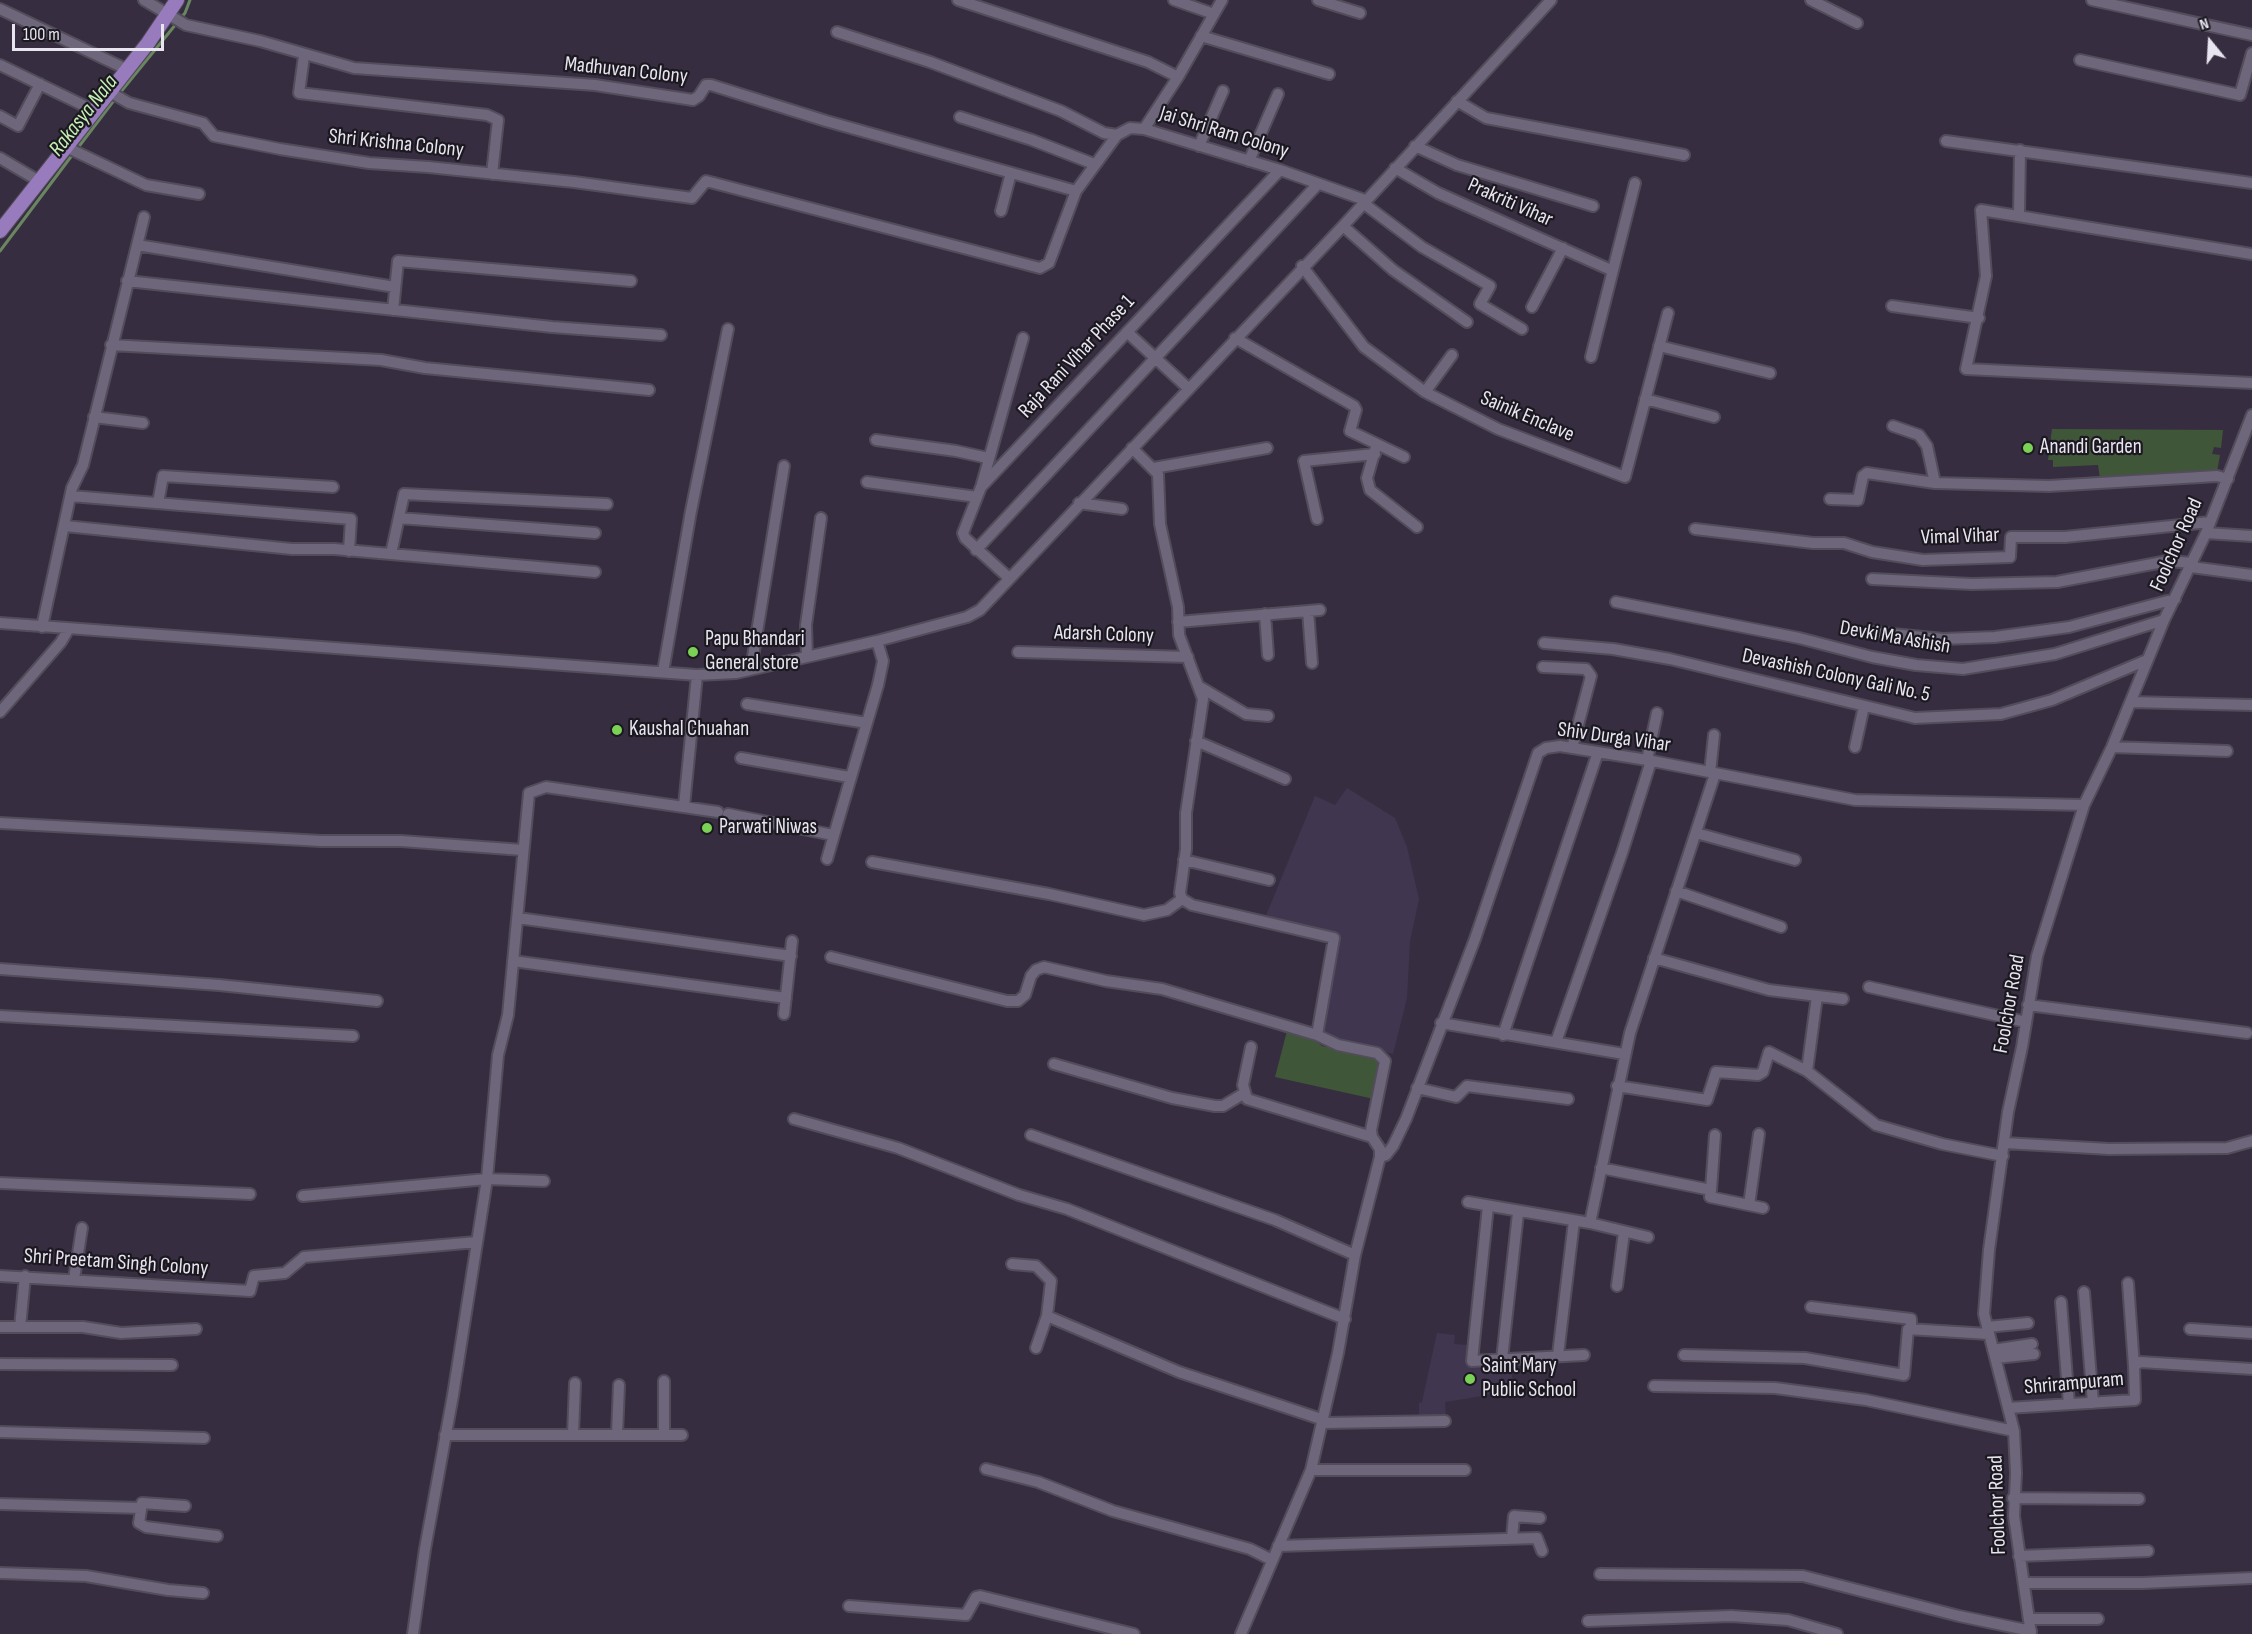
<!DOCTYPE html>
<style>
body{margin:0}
#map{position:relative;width:2252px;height:1634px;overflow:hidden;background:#362e40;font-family:"Sofia Sans Condensed",sans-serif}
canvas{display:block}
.north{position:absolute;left:2180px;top:12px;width:60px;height:60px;-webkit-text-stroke:4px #1c1820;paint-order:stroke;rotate:342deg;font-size:16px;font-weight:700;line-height:24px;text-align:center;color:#e8e4f0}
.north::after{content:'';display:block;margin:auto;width:21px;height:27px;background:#e8e4f0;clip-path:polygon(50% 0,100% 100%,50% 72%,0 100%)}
.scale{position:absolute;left:12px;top:24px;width:152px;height:27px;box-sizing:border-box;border:3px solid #e8e4f0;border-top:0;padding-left:8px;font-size:18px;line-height:21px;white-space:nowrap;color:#e8e4f0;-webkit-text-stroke:4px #1c1820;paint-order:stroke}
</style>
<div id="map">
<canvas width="2252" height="1634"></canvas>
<div class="north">N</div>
<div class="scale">100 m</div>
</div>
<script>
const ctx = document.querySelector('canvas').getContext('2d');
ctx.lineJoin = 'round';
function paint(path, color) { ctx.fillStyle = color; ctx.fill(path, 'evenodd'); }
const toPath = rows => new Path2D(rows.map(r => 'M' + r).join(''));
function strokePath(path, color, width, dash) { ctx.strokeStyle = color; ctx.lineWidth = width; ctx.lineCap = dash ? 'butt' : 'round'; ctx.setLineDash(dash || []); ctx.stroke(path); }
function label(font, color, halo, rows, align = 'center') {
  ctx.font = font + ' "Sofia Sans Condensed",sans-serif'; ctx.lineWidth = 4.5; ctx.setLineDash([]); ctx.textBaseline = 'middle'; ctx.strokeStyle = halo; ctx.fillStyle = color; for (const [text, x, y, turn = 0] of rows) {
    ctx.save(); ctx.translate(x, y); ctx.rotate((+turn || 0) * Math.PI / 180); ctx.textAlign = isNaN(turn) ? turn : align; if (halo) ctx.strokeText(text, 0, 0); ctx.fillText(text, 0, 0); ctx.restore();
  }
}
paint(toPath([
 [1347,788,1395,818,1407,847,1419,899,1410,941,1407,998,1393,1054,1326,1036,1320,1029,1338,933,1265,918,1315,796,1335,805],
 [1437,1333,1455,1335,1454,1344,1467,1345,1468,1366,1511,1363,1513,1391,1445,1402,1446,1417,1419,1417,1419,1403,1422,1402]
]), '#41364f');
paint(toPath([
 [2052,429,2223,430,2221,448,2214,447,2212,454,2220,455,2217,472,2100,479,2098,465,2053,467,2053,460,2048,460],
 [1287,1031,1309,1036,1322,1046,1376,1057,1381,1069,1374,1099,1275,1077]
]), '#405638');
strokePath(toPath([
 [119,94,185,13,190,0],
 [77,149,115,99],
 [0,251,73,154]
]), '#6a8660', 3);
const minor = toPath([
 [144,0,186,25,260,41,354,68,595,85,693,100,699,96,706,85,711,85,826,121,1076,191,1117,135,1130,128,1144,129],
 [958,0,1148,62,1178,77],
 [1174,0,1214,14],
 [1222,0,1178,77,1144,129,1280,170,1365,200],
 [1318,0,1360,13],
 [1811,0,1857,23],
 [2092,0,2252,35],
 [0,9,126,69],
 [837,32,930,62,1061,111,1104,133,1117,135],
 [1201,36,1329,74],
 [304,56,299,93,487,115,498,120,492,174],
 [2080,60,2240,95,2252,53],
 [0,65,93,110],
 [108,91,129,103,203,123,214,136,280,149,369,163,428,167,574,182,692,198,706,181,1040,268,1049,263,1076,191],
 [1457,101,1486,118,1684,155],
 [0,116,18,126,40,84],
 [960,117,1032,140,1094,164],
 [1946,141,2252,183],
 [1199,146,1223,91],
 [1415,146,1457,165,1593,206],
 [66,147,146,185,199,194],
 [0,158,39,181],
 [1249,161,1278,94],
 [1395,168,1438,193,1611,270],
 [1363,203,1422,247,1490,286,1480,304,1522,329],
 [1001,211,1011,173],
 [2019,215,2020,150],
 [1343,226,1393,270,1467,322],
 [137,245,395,287],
 [2252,254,1981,210,1986,276,1966,369,2252,383],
 [1302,266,1364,347,1425,392,1498,429,1625,477,1668,313],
 [127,281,552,327,661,335],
 [1892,306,1979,318],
 [1532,307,1563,248],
 [393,310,398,261,631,281],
 [1127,332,1189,389],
 [1235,338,1354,406,1356,410,1350,431,1404,457],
 [111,345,381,360,425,368,649,390],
 [1659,346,1770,373],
 [1591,357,1635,183],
 [1425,392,1452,355],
 [1645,399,1714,417],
 [94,417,143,423],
 [1893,426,1919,435,1927,446,1935,483],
 [876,440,956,451,988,458],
 [1132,448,1158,474,1160,524,1178,607,1179,635,1203,699,1186,813,1186,849,1180,893,1182,899,1192,905,1334,938,1317,1035,1338,1045,1377,1053,1385,1061,1371,1130,1372,1137,1380,1149,1380,1157,1355,1255,1338,1353,1311,1470,1241,1634],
 [1375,450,1367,478,1370,490,1417,527],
 [1154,468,1267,448],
 [867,482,977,497],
 [982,484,1023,338],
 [71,496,351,519,349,551],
 [1830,499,1858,500,1863,476,1867,473,1935,483,2049,486,2217,476,2228,479],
 [158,503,163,476,333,487],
 [1079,503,1122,509],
 [399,518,595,533],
 [1317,519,1304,461,1375,454],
 [65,526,292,549,334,549,595,572],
 [1695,529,1813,543,1844,543,1872,552,1923,560,2010,557,2011,537,2065,537,2210,522],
 [2206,533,2252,536],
 [976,550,1318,184],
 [391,554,404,494,607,504],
 [2191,567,2252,575],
 [1009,578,965,538,963,533,981,487,1280,170],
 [1872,579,1972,584,2057,582,2168,561,2193,563],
 [1616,602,1799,638,1872,657,1916,665,1963,669,2055,654,2164,620],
 [1308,611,1312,663],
 [1265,614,1268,655],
 [1178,622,1320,610],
 [0,623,697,675,736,673,877,641,967,617,980,610,1343,226,1551,0],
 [42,627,72,488,83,465,144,217],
 [1872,632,1943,639,1995,637,2069,627,2175,599],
 [1544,643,1613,649,1670,659,1915,718,2001,714,2052,700,2147,660],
 [1018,652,1188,657],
 [807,657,806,625,821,518],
 [1543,667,1586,669,1591,676,1572,748],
 [751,669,784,466],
 [663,672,691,511,728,329],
 [1200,687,1246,714,1268,716],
 [2131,702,2252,705],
 [747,704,867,723],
 [0,712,61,642,68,630],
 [1196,741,1285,779],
 [1855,747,1864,706],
 [2112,747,2227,751],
 [741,758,849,777],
 [1647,760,1657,713],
 [1710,772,1714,735],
 [684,806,697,675],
 [728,814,833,835],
 [0,823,321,841,401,841,523,850],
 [1696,833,1795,860],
 [827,859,878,685,883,661,877,641],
 [1184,860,1269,880],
 [872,862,1049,894,1144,915,1167,910,1182,899],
 [1676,891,1781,927],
 [518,918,791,956],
 [831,957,1007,1001,1018,1001,1025,995,1031,976,1036,970,1044,967,1106,981,1162,989,1317,1035],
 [1654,958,1769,990,1843,999],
 [513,961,786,998],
 [0,969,219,985,377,1001],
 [1869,987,2026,1022],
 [2028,1005,2247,1033],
 [784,1014,792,941],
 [0,1016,353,1036],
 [1441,1023,1624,1054],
 [1503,1035,1598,752],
 [1556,1042,1623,850,1651,761],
 [1251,1047,1243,1085,1247,1099,1372,1137],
 [1054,1064,1172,1098,1215,1106,1223,1106,1243,1094],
 [1807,1071,1817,996],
 [1617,1086,1707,1100,1716,1072,1758,1075,1763,1072,1769,1052,1807,1071,1876,1125,1942,1144,2003,1156],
 [1417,1088,1456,1097,1467,1086,1568,1099],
 [794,1119,898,1148,1019,1195,1067,1209,1345,1319],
 [1031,1135,1275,1220,1355,1255],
 [2005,1143,2109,1149,2227,1148,2252,1141],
 [1380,1157,1386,1155,1393,1146,1406,1119,1475,939,1538,753,1546,748,1560,746,1647,760,1855,800,2084,805],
 [1601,1168,1711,1190,1710,1197,1763,1208],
 [0,1183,250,1194],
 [1711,1190,1715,1135],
 [303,1196,487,1179,544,1181],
 [1468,1202,1590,1223,1648,1237],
 [1749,1205,1759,1134],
 [1488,1206,1472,1361,1584,1355],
 [1590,1223,1630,1033,1715,774],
 [1012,1264,1036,1266,1051,1281,1047,1316,1036,1348],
 [0,1276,250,1291,254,1276,285,1273,304,1257,477,1242],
 [74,1279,82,1228],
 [2128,1283,2134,1366],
 [1617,1286,1624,1232],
 [2084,1292,2093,1403],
 [2061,1302,2069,1404],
 [1811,1307,1911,1319,1911,1329],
 [1047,1316,1179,1372,1324,1420],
 [0,1327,83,1327,121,1333,196,1329],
 [20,1327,25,1276],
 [1987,1327,2028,1323],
 [2190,1329,2252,1333],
 [1993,1350,2032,1344],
 [1558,1355,1574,1221],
 [1684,1355,1805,1358,1904,1375,1908,1329,1989,1334],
 [1996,1358,2034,1354],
 [1502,1359,1518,1213],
 [0,1364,172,1365],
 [1654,1386,1775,1388,1866,1400,2014,1431],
 [2008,1408,2135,1400,2134,1366,2140,1362,2252,1369],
 [1323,1423,1445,1421],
 [0,1432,204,1438],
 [445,1435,682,1435],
 [573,1435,575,1383],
 [617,1435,619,1385],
 [664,1435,664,1381],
 [986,1469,1038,1482,1113,1511,1250,1549,1272,1560],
 [1311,1470,1465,1470],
 [2013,1498,2139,1499],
 [0,1504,141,1508],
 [185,1506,142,1503,139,1523,146,1527,217,1536],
 [1512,1538,1514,1516,1540,1518],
 [1278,1546,1537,1538,1542,1551],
 [2019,1556,2148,1551],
 [0,1573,86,1576,168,1590,203,1593],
 [1600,1574,1803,1576,1959,1616,2031,1631],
 [2024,1583,2142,1583,2252,1578],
 [849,1606,966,1615,976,1597,980,1596,1134,1634],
 [2031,1619,2098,1619],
 [1588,1621,1731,1616,1788,1620,1837,1634],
 [413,1634,425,1549,453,1395,487,1179,498,1055,508,1015,529,793,546,787,718,812],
 [2031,1634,2014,1516,2016,1473,2014,1431,1984,1314,1989,1250,2008,1112,2022,1047,2037,956,2084,805,2112,747,2164,620,2206,533,2252,415]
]);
const major = toPath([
 [0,231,148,43,177,0]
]);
strokePath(minor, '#524c5b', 14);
strokePath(major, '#524c5b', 16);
strokePath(minor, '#6e667b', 10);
strokePath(major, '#987bbc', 14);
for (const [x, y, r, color] of [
 [2028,448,6,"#7bd156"],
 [693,652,6,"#7bd156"],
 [617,730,6,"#7bd156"],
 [707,828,6,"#7bd156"],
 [1470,1379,6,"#7bd156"]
]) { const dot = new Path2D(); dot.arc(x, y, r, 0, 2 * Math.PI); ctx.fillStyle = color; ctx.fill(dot); strokePath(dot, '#1c1820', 2); }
label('21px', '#e8e4f0', '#1c1820', [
 ["Madhuvan Colony",626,71,6],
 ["Jai Shri Ram Colony",1224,133,17],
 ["Shri Krishna Colony",396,144,6],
 ["Prakriti Vihar",1510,203,24],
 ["Raja Rani Vihar Phase 1",1077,357,-47],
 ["Sainik Enclave",1527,417,23],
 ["Vimal Vihar",1960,537,-2],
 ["Foolchor Road",2177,545,-66],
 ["Adarsh Colony",1104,635,2],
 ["Devki Ma Ashish",1895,638,10],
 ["Devashish Colony Gali No. 5",1836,676,12],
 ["Shiv Durga Vihar",1614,738,8],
 ["Foolchor Road",2010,1004,-80],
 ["Shri Preetam Singh Colony",116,1263,4],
 ["Shrirampuram",2074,1384,-5],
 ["Foolchor Road",1998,1505,-92]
]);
label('21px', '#e8e4f0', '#1c1820', [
 ["Anandi Garden",2040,448],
 ["Papu Bhandari",705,640],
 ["General store",705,664],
 ["Kaushal Chuahan",629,730],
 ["Parwati Niwas",719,828],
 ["Saint Mary",1482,1367],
 ["Public School",1482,1391]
], 'left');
label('italic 22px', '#c4f2b4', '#1c1820', [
 ["Rakasya Nala",84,116,-52]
]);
</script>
